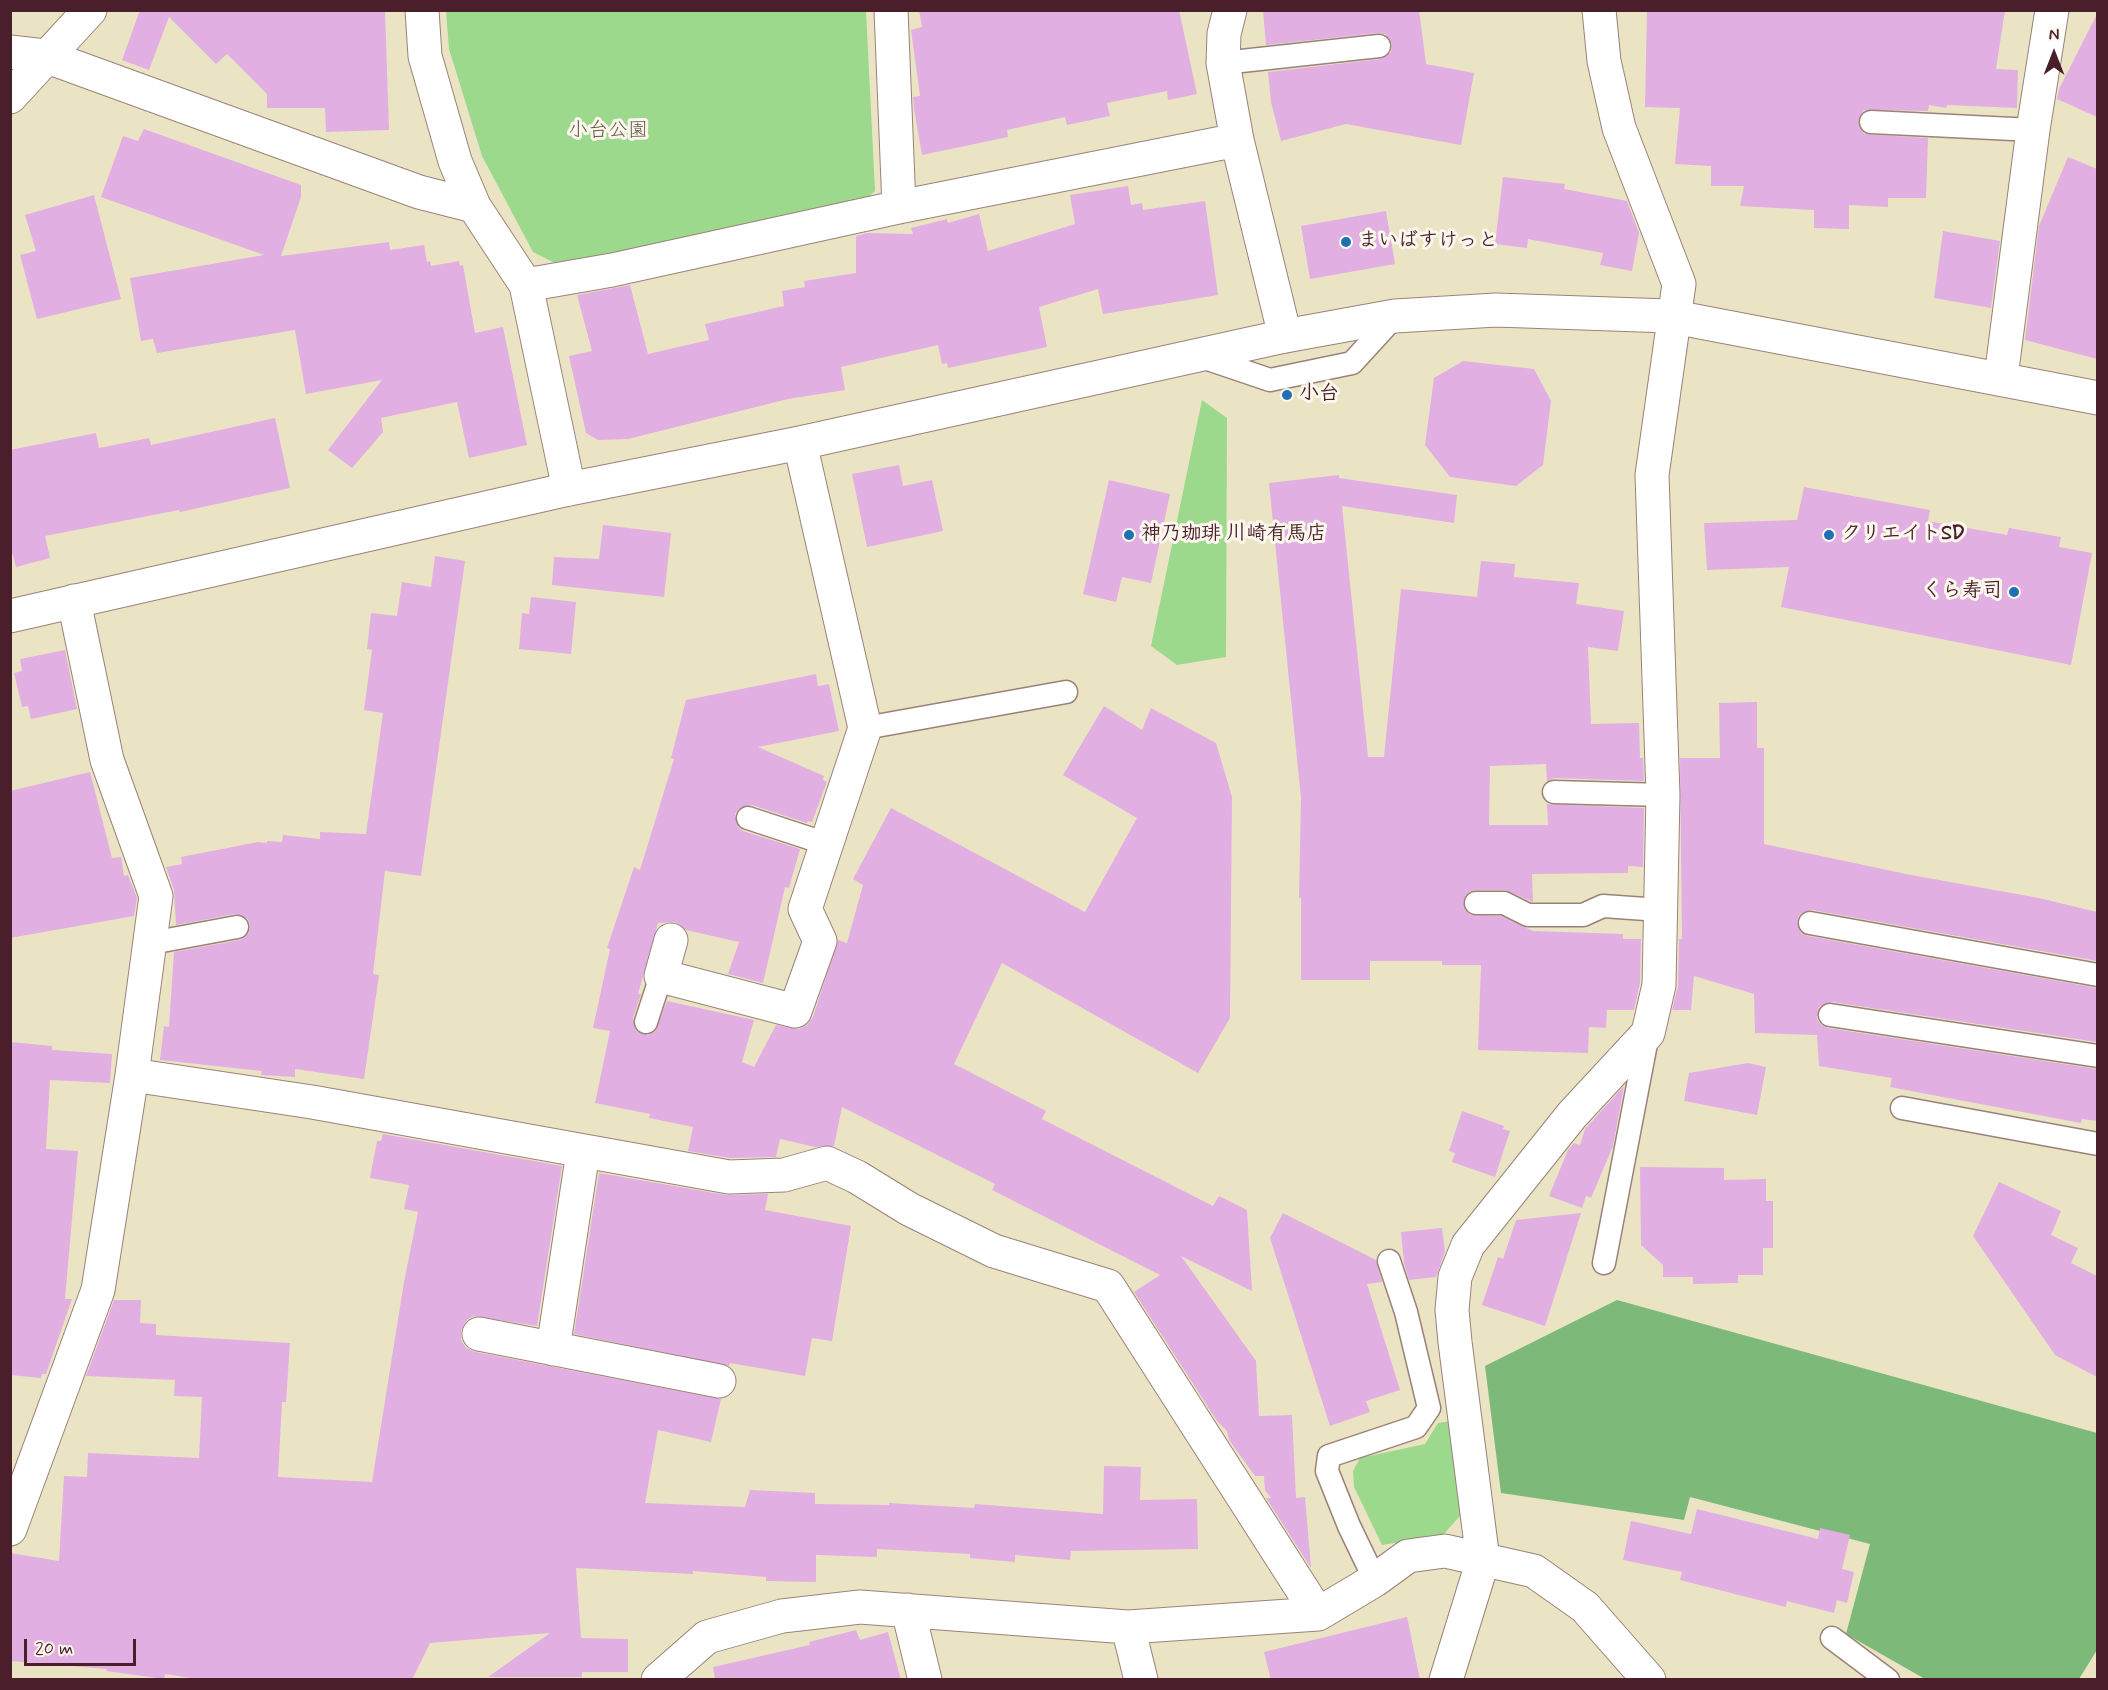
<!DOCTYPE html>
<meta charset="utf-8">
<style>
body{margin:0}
#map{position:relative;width:2108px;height:1690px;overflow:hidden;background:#ebe4c4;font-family:Mynerve,sans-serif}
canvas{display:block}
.frame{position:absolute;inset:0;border:12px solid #4a1f2b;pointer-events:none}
.north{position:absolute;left:2024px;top:24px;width:60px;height:60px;-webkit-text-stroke:4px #fbf7ec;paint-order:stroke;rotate:0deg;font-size:16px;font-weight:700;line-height:24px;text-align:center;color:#4a1f2b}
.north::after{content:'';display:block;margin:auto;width:21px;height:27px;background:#4a1f2b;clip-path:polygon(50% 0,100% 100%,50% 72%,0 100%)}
.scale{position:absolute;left:24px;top:1639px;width:112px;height:27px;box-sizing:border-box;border:3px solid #4a1f2b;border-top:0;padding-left:8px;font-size:18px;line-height:21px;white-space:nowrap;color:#4a1f2b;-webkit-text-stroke:4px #fbf7ec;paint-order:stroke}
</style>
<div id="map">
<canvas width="2108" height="1690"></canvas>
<div class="frame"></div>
<div class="north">N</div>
<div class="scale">20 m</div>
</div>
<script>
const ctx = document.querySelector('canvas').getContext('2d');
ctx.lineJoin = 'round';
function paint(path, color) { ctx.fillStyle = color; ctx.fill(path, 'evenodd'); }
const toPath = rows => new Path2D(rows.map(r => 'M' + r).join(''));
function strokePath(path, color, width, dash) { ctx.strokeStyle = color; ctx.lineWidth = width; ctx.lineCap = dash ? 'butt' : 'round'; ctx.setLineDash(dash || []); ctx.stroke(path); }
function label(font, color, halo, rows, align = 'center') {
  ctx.font = font + ' Mynerve,"Klee One",sans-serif'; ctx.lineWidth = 6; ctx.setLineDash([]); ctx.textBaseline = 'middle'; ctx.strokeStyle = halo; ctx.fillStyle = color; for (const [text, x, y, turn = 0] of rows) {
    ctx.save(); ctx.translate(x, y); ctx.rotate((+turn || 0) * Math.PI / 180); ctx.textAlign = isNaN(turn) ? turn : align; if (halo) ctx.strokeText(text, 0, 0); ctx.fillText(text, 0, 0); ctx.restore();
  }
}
paint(toPath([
 [446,11,866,11,875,191,861,204,559,265,533,252,482,156,449,49],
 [1202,400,1227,418,1226,657,1177,665,1151,646],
 [1451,1421,1461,1515,1442,1536,1382,1545,1354,1487,1353,1471,1360,1458,1425,1444,1438,1423]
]), '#9cd98d');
paint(toPath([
 [1617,1300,2097,1433,2097,1650,2079,1679,1925,1679,1846,1634,1870,1544,1690,1497,1684,1520,1501,1493,1485,1366]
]), '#7db978');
paint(toPath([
 [140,10,385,10,389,130,326,132,325,108,267,108,267,94,227,54,216,64,169,17,149,70,122,60],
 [919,10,1179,10,1197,94,1168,100,1167,91,1107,103,1110,116,1067,125,1065,117,1007,130,1008,137,922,155,914,109,913,97,920,96,911,30,922,27],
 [1263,10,1419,10,1426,64,1474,73,1461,145,1346,124,1281,141,1271,102,1268,72,1380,59,1391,52,1392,44,1385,34,1378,33,1266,45],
 [1647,10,2005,10,1996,69,2018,70,2017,108,1947,105,1946,108,1929,105,1928,111,1864,110,1858,122,1864,134,1928,138,1926,198,1888,198,1888,207,1849,205,1849,229,1814,228,1814,210,1740,206,1744,186,1711,186,1711,166,1675,164,1680,108,1645,107],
 [2097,14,2097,117,2057,99,2059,89],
 [144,129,301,185,301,197,281,256,389,242,390,250,424,245,427,262,430,261,431,266,459,261,460,266,463,265,475,333,503,327,527,445,469,458,457,402,381,418,383,432,352,468,328,450,382,380,306,394,295,330,157,353,153,339,141,341,130,278,264,255,101,197,123,136,138,141],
 [2068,157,2097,169,2097,359,2025,340,2039,226],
 [1503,177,1565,184,1564,189,1627,201,1639,233,1632,271,1600,265,1603,253,1528,239,1527,248,1495,244],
 [1128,186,1131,205,1142,203,1143,210,1205,201,1218,295,1103,314,1098,289,1039,307,1047,347,948,368,947,363,942,364,938,345,841,367,845,390,788,399,628,439,598,440,586,433,569,356,592,351,577,295,630,285,648,354,709,340,705,324,784,306,782,291,805,287,804,281,856,273,856,236,867,233,913,234,911,228,947,219,948,223,979,214,988,251,1075,224,1070,195],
 [94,195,121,299,37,319,20,255,36,251,25,215],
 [1386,211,1395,264,1310,279,1301,226],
 [1943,231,2000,241,1991,308,1934,298],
 [1463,361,1534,369,1551,401,1543,465,1516,486,1450,477,1425,445,1434,378],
 [275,418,290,488,180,512,179,510,45,536,50,558,16,567,10,544,10,450,96,433,99,448,149,438,151,445],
 [899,465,903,486,932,480,943,531,867,547,852,474],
 [1339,475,1339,478,1457,495,1454,523,1342,506,1368,757,1384,757,1401,589,1477,597,1481,561,1515,564,1514,577,1579,583,1576,604,1624,611,1618,651,1588,647,1591,724,1639,723,1640,758,1643,758,1644,781,1554,778,1547,781,1546,764,1490,766,1489,825,1548,825,1547,804,1644,808,1643,867,1628,866,1628,873,1532,874,1533,902,1505,890,1476,890,1469,892,1463,902,1470,915,1501,916,1533,931,1623,934,1623,939,1641,939,1640,983,1634,1010,1607,1010,1606,1028,1589,1027,1588,1053,1478,1050,1481,965,1442,965,1442,961,1370,961,1370,980,1301,980,1301,898,1299,898,1301,798,1269,483],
 [1109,480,1170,494,1151,583,1122,577,1116,602,1083,594],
 [1804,487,1930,510,1928,521,2007,535,2009,528,2061,537,2059,547,2092,553,2071,665,1781,607,1789,567,1707,570,1704,523,1797,520],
 [603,525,671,533,664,597,552,585,554,557,599,559],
 [435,556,465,561,421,876,385,871,373,974,379,975,364,1079,295,1069,295,1077,261,1075,262,1071,160,1060,164,1026,169,1027,174,952,240,940,249,932,250,925,247,918,235,914,176,925,174,890,166,867,182,864,181,857,258,842,267,843,267,841,282,842,283,835,320,839,320,832,366,834,383,713,364,710,372,650,367,649,371,613,397,616,402,582,431,587],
 [531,597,576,602,571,654,519,649,522,613,529,614],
 [65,650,77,709,31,719,28,706,22,707,14,673,22,671,20,659],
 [816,674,818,686,829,684,839,731,758,747,824,776,823,780,827,782,812,822,808,821,807,823,752,805,739,808,735,814,738,827,743,831,800,849,789,888,785,887,763,983,728,974,739,942,686,930,675,922,658,923,638,994,641,994,633,1018,636,1031,648,1035,655,1032,667,1001,754,1020,742,1062,754,1067,776,1025,799,1029,807,1025,813,1017,838,940,847,943,863,885,853,879,891,808,1085,912,1137,818,1063,775,1104,706,1142,730,1151,708,1216,743,1232,797,1230,1018,1198,1073,1002,963,954,1064,1046,1111,1042,1119,1213,1206,1219,1196,1247,1210,1252,1291,1181,1256,1256,1361,1259,1416,1292,1415,1296,1498,1305,1497,1311,1568,1266,1498,1271,1498,1265,1490,1264,1476,1255,1476,1229,1440,1227,1431,1217,1421,1134,1292,1160,1275,992,1190,995,1184,842,1107,834,1146,815,1147,780,1139,776,1157,730,1158,688,1151,693,1127,649,1118,650,1114,595,1103,610,1031,593,1028,610,949,607,948,634,867,640,870,674,759,671,758,686,700],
 [1757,702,1757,748,1764,748,1764,844,1911,875,2039,898,2097,912,2097,961,1812,910,1800,914,1797,921,1801,933,1808,936,2097,988,2097,1042,1832,1002,1819,1007,1817,1019,1821,1025,1828,1028,2097,1069,2097,1121,2082,1119,2081,1123,1890,1087,1892,1078,1819,1066,1817,1035,1755,1033,1754,994,1694,976,1691,1010,1672,1010,1678,986,1679,939,1682,939,1680,758,1720,758,1719,703],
 [90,772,112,858,121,857,124,876,128,875,137,898,134,916,10,938,10,791],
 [10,1042,52,1046,52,1050,112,1054,110,1083,50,1080,46,1149,78,1151,65,1299,72,1299,46,1374,42,1374,41,1378,10,1375],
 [1748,1063,1766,1067,1757,1115,1684,1101,1689,1073],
 [1624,1086,1613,1146,1591,1198,1586,1196,1582,1208,1549,1196,1568,1150,1574,1143,1580,1145,1585,1129],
 [1462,1111,1504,1126,1503,1129,1510,1131,1495,1177,1452,1162,1455,1153,1449,1151],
 [383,1134,562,1166,537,1326,473,1316,465,1322,461,1331,461,1340,466,1348,475,1352,721,1399,711,1442,658,1430,645,1503,745,1507,750,1490,815,1493,815,1504,889,1505,889,1503,974,1508,975,1504,1103,1514,1104,1466,1141,1467,1140,1500,1197,1499,1198,1549,1071,1551,1070,1560,1015,1555,1015,1562,970,1558,970,1554,877,1549,877,1557,816,1555,816,1582,766,1581,766,1577,693,1571,693,1574,576,1568,581,1638,628,1639,628,1672,582,1672,582,1677,488,1677,550,1633,430,1643,412,1680,205,1680,165,1674,164,1679,106,1671,107,1669,10,1661,10,1553,59,1561,64,1476,87,1477,88,1453,199,1458,202,1397,174,1396,175,1380,86,1376,114,1300,141,1300,140,1323,156,1324,156,1335,290,1343,286,1402,282,1402,278,1477,372,1482,404,1282,418,1212,404,1209,409,1185,370,1178,377,1141,381,1141],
 [1640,1167,1724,1168,1724,1180,1766,1179,1766,1201,1773,1201,1773,1248,1763,1248,1763,1275,1738,1275,1738,1283,1693,1284,1693,1277,1663,1277,1663,1265,1641,1245],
 [599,1173,726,1195,768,1194,765,1210,851,1226,832,1341,812,1338,805,1376,730,1363,729,1366,574,1334],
 [1999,1182,2061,1211,2051,1235,2078,1248,2071,1263,2097,1276,2097,1377,2055,1355,1973,1236],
 [1283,1213,1376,1260,1382,1282,1367,1284,1400,1390,1366,1401,1370,1412,1330,1426,1270,1238],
 [1581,1213,1545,1326,1482,1305,1498,1257,1503,1259,1516,1220],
 [1442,1228,1445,1252,1436,1277,1409,1280,1404,1263,1401,1232],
 [1697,1509,1818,1539,1820,1528,1850,1535,1842,1569,1854,1572,1847,1603,1837,1600,1834,1613,1787,1601,1786,1607,1680,1580,1682,1572,1623,1560,1631,1521,1691,1534],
 [1407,1617,1420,1680,1271,1680,1264,1652],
 [856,1630,860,1640,888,1632,901,1680,715,1680,713,1667,810,1645,809,1642]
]), '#e2afe2');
const service = toPath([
 [1223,63,1379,46],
 [1871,122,2033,130],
 [1199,356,1270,380,1352,363,1395,316],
 [865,728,1066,692],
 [1554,792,1663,795],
 [748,818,827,844],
 [1476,903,1504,903,1528,915,1583,915,1603,906,1660,910],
 [1810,923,2098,975],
 [151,943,237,927],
 [1830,1015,2098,1056],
 [646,1022,661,976],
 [1902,1108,2098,1144],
 [1604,1263,1648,1033],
 [1375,1580,1349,1526,1327,1471,1329,1456,1416,1427,1429,1408,1406,1312,1389,1261],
 [1832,1638,1888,1680]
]);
const minor = toPath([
 [422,10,425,56,455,161,474,206,526,285,569,489],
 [891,10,899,207],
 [1230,10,1224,34,1223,63,1237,140,1285,336],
 [10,52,45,56,419,192,474,206],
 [10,97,90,10],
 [526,285,612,270,899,207,1237,140],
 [2001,377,2033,130,2052,10],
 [74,601,107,760,156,896,132,1075],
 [671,940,661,976,795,1011,820,941,805,909,865,728,800,443],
 [479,1334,719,1381],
 [553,1349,583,1152],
 [10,1529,98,1290,132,1075,312,1102,729,1177,784,1175,827,1163,857,1177,909,1209,994,1251,1108,1286,1318,1614],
 [908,1610,925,1680],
 [1128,1627,1141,1680],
 [658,1680,707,1637,782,1616,860,1607,1128,1627,1318,1614,1375,1580,1408,1556,1445,1551,1534,1571,1585,1607,1649,1680],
 [1446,1680,1483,1560,1455,1342,1452,1310,1455,1277,1468,1245,1572,1115,1648,1033,1659,985,1663,795,1652,475,1679,284,1619,128,1604,61,1599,10]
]);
const tertiary = toPath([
 [10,616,569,489,800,443,1285,336,1395,316,1496,310,1669,316,2098,398]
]);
strokePath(service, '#9a8278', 25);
strokePath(minor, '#9a8278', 35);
strokePath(tertiary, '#9a8278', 35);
strokePath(service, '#fff', 22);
strokePath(minor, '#fff', 33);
strokePath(tertiary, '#fff', 33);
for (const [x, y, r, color] of [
 [1346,242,6,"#1f6fb2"],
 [1287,395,6,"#1f6fb2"],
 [1129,535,6,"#1f6fb2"],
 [1829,535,6,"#1f6fb2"],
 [2014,592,6,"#1f6fb2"]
]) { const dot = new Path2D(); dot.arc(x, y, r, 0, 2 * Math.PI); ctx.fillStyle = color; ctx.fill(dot); strokePath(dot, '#fbf7ec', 2); }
label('20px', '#635748', '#fbf7ec', [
 ["小台公園",608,132]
]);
label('bold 20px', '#4a1f2b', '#fbf7ec', [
 ["まいばすけっと",1358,242],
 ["小台",1299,395],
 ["神乃珈琲 川崎有馬店",1141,535],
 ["クリエイトSD",1841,535],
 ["くら寿司",2002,592,"right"]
], 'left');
</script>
